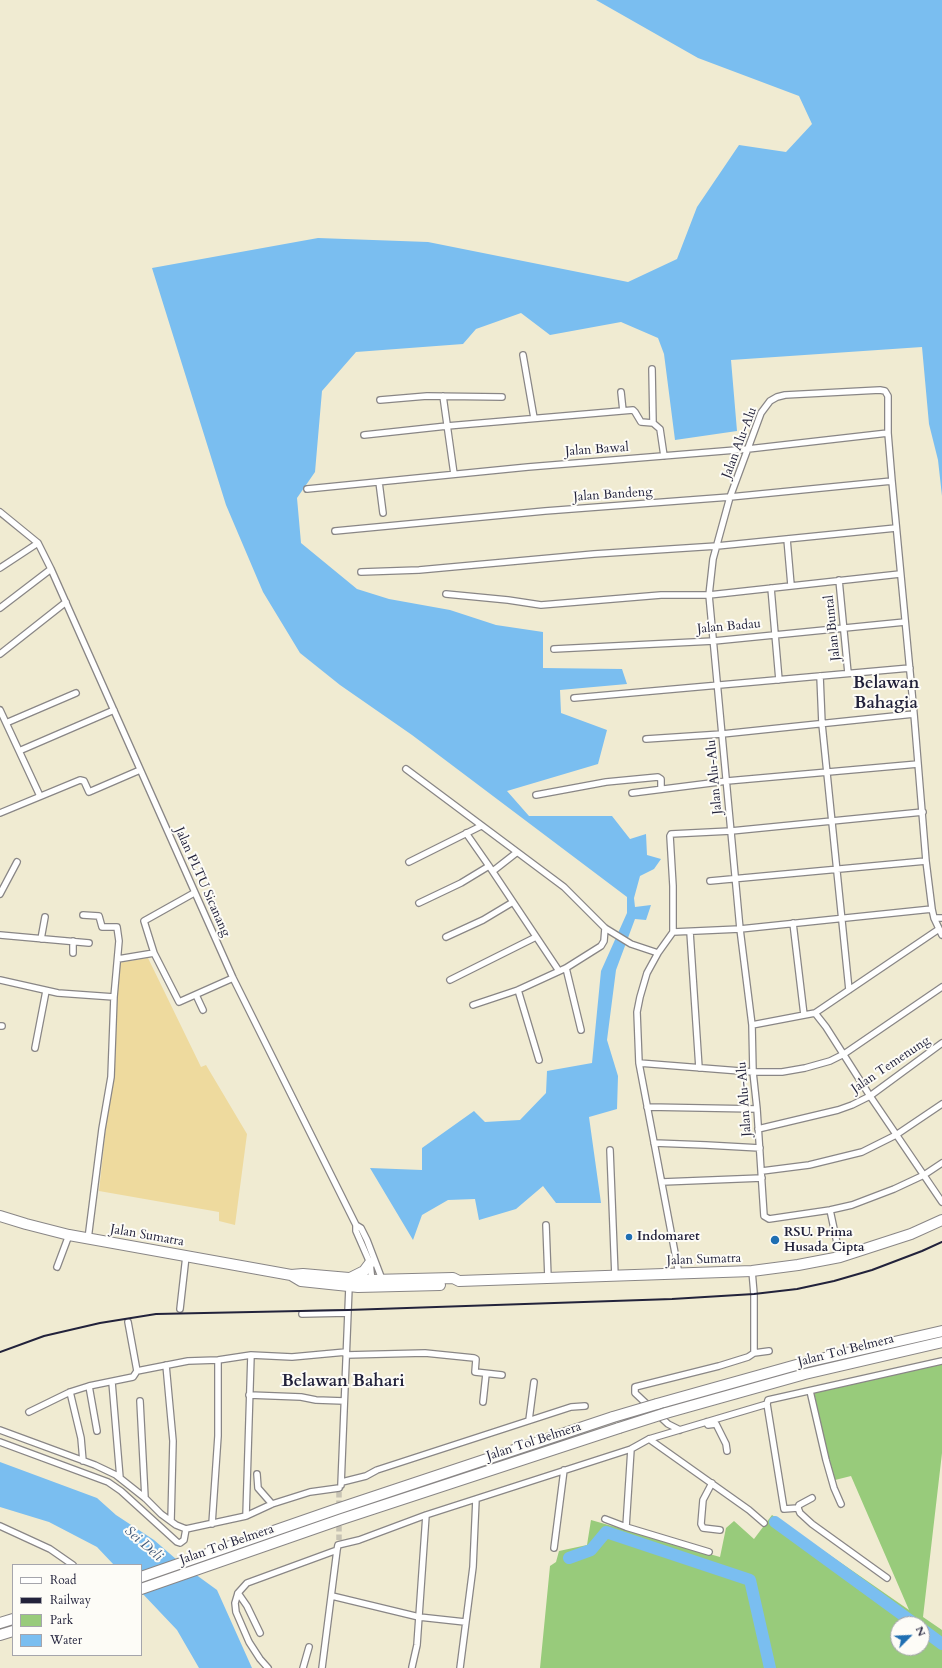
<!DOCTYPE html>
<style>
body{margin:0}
#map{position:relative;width:942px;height:1668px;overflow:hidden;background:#f0ebd2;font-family:Cardo,serif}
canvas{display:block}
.legend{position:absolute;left:12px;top:1564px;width:130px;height:92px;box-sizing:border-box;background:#fdfcf7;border:1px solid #a5a5ac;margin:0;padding:5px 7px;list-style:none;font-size:12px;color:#22223b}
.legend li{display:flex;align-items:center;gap:8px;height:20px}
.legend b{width:20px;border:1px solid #a5a5ac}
.north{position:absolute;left:890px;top:1616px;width:40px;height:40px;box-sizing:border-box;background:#fdfcf7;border:1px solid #a5a5ac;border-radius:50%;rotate:66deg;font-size:11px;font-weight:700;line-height:16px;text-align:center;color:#22223b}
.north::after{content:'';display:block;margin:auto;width:14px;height:18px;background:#1f6fb2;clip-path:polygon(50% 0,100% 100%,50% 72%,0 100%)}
</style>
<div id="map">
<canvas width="942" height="1668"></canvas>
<ul class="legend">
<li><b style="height:5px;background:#fff"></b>Road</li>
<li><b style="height:5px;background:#22223b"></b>Railway</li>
<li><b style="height:11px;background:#98cb7b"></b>Park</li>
<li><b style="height:11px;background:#7abef0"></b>Water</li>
</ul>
<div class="north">N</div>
</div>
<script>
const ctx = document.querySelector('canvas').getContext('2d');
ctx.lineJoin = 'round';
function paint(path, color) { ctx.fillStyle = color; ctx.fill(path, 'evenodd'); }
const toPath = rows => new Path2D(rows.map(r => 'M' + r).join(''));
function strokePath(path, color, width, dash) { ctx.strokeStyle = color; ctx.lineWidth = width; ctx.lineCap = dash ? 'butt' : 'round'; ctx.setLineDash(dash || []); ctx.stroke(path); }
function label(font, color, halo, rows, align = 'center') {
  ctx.font = font + ' Cardo,serif'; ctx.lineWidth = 4; ctx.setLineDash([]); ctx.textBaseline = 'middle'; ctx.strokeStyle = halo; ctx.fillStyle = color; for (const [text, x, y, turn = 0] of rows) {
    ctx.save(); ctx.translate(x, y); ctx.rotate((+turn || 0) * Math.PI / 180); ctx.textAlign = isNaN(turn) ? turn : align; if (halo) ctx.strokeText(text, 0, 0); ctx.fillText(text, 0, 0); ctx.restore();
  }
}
paint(toPath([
 [942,1363,942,1453,923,1617,942,1630,942,1668,540,1668,550,1566,556,1562,559,1551,587,1545,591,1520,720,1557,726,1528,734,1521,754,1539,772,1515,909,1610,851,1476,835,1480,825,1455,814,1391],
 [898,1624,922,1624,922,1648,898,1648]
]), '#98cb7b');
paint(toPath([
 [148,958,201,1067,206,1065,247,1134,235,1225,219,1221,219,1212,99,1191,114,1052,118,963]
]), '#eeda9e');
paint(toPath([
 [596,0,942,0,942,496,938,460,929,424,922,347,731,360,737,431,675,440,664,354,658,338,621,322,550,335,521,313,476,329,463,344,356,352,322,391,315,472,297,498,301,543,357,589,389,599,450,610,496,625,543,632,543,668,622,669,627,684,560,690,561,713,607,730,598,764,507,791,529,816,612,816,630,839,646,834,647,855,661,859,654,869,640,876,634,898,635,907,651,905,646,920,635,919,616,970,607,1040,618,1076,617,1109,589,1117,601,1203,556,1203,543,1186,516,1209,479,1220,475,1199,448,1200,422,1215,413,1240,370,1168,422,1170,422,1148,474,1111,485,1122,520,1120,546,1093,547,1071,592,1063,601,971,627,913,627,897,412,735,340,685,300,653,263,592,226,505,152,268,318,238,428,242,628,282,677,259,697,207,739,145,786,152,812,124,799,96,698,58],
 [0,1462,97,1498,116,1515,154,1540,184,1566,217,1590,252,1668,199,1668,177,1630,141,1592,141,1565,114,1565,97,1547,49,1522,0,1507]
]), '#7abef0');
strokePath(toPath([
 [775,1522,915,1624],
 [569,1558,591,1550,606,1532,750,1580,770,1668],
 [922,1629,942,1644]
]), '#7abef0', 12);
strokePath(toPath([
 [339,1540,339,1490]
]), '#c7c3b4', 5.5, [5.5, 3]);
const street = toPath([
 [523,355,534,418],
 [652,369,653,423],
 [621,392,623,411],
 [443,396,454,474],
 [380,400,427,396,502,397],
 [364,435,447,426,633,410,635,412,641,422,653,423,660,429,664,456],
 [379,482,383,513],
 [307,489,528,467,748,449,888,433],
 [0,512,38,543,51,569,233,978,356,1225,356,1231,370,1263,372,1282],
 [335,531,545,511,730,497,892,481],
 [787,539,791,585],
 [0,568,38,543],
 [361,572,419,570,594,554,717,546,896,528],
 [839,580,848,673],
 [771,588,779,680],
 [446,594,508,600,541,605,661,595,709,595,900,574],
 [0,608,51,569],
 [554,649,714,641,905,622],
 [0,654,66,602],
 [820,676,822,724,849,990],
 [574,698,910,668],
 [0,710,40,796],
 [6,723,76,693],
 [646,739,722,734,914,714],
 [19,751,114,710],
 [406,769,564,887,605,928,631,944,658,953],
 [632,793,727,781,918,764],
 [536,795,606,782,658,777,661,779,661,789],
 [0,813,80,780,84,781,89,792,140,770],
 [466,833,489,866,559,971],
 [409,862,481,826],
 [493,871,516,853],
 [710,881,926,861],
 [194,893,144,921,154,953,179,1002,233,978],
 [0,894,17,862],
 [419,903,461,883,489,866],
 [83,915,99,916,102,927,117,927,119,941,114,997,111,1077,102,1129,88,1239],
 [934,918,942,918],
 [793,923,804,1015],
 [673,932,673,886,670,836,671,834,731,831,923,812],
 [690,932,699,1068],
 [0,935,89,943],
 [942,935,934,918,932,909,926,861,914,714,892,481,888,433,888,396,885,391,880,390,785,395,777,397,770,401,761,413,730,497,713,559,709,595,740,929,752,1025,753,1072,757,1109,764,1216,769,1219,830,1210,852,1205,894,1189,924,1175,942,1163],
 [446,937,483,920,513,902],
 [41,939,45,917],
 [73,953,73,941],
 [118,959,154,953],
 [566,968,581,1030],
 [0,980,58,993,114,997],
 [450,980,536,937],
 [518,990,539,1060],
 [196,995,203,1010],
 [473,1005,518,990,566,968,601,946,604,941,605,928],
 [815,1013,826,1027,870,1096,942,1202],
 [752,1025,815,1013,939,929],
 [0,1026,2,1026],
 [35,1048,46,991],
 [639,1063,753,1072,782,1072,805,1068,830,1061,844,1054,942,987],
 [647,1107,757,1109],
 [758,1129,838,1110,852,1105,870,1096,942,1043],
 [654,1143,706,1145,760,1148],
 [610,1150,615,1276],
 [762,1171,809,1165,862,1152,896,1135,942,1104],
 [662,1182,762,1178],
 [830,1210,840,1257],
 [356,1225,361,1228,367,1240,383,1282],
 [546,1225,548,1278],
 [57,1267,69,1235],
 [752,1271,754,1294,754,1353],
 [679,1274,639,1063,637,1012,640,997,647,973,658,953,673,932,740,929,932,909],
 [180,1309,186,1256],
 [302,1314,348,1313],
 [128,1322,137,1371,188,1361,218,1360,251,1355,292,1357,346,1352],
 [346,1355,425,1353,474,1358,476,1359,475,1372,502,1375],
 [166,1365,173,1441,171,1521],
 [112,1382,120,1478],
 [89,1386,97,1431],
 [810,1391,826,1460,834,1488,841,1504],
 [70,1392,81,1438,83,1461],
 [249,1395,301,1397,316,1400,344,1401],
 [140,1401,145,1498],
 [483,1402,486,1374],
 [29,1412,70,1392,89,1386,133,1377,137,1371],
 [529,1420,534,1382],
 [706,1422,708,1425,716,1424,726,1444,727,1451],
 [0,1430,95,1465,116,1475,145,1498,161,1514,176,1525,186,1529,246,1516,272,1504,310,1492,339,1488],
 [680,1430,668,1424,635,1393,635,1387,719,1366,748,1357,754,1353,769,1351],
 [649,1439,749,1510,764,1523],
 [0,1442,108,1482,121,1491,177,1542,180,1543,184,1540,186,1529],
 [631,1449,626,1527,709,1552],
 [257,1474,258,1488,272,1504],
 [342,1482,366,1476,377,1470,571,1407,585,1406],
 [712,1483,703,1500,701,1524,703,1528,720,1530],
 [341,1485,349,1287],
 [812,1498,799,1505,798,1508,800,1513,812,1524,887,1578],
 [798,1508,784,1509,767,1404,768,1400,942,1361],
 [246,1516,251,1355],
 [605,1519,626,1527],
 [212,1524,218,1436,218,1360],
 [0,1526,50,1549,73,1565],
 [554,1548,564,1470],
 [238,1593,247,1606,260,1633],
 [332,1596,419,1617,465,1622],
 [412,1667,417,1645,426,1515],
 [268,1668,260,1659,249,1642,236,1612,235,1603,238,1593,247,1583,337,1550,338,1545,359,1540,426,1515,631,1449,649,1439,767,1404],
 [303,1668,309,1647],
 [322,1668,337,1550],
 [460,1668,473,1567,476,1499]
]);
const highway = toPath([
 [0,1216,26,1224,69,1235,291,1275,301,1281,358,1287,440,1285],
 [291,1275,303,1274,372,1280,453,1278,459,1281,752,1271,798,1265,840,1257,911,1234,942,1220],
 [350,1278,364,1271,370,1263],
 [657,1404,807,1362,942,1331],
 [666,1413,805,1374,942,1342],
 [141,1577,337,1509,613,1417],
 [141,1589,342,1519,619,1428],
 [0,1623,13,1619],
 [0,1635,13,1631]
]);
strokePath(street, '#898686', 8);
strokePath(highway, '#898686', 12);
strokePath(street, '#fff', 5.5);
strokePath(highway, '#fff', 10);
strokePath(toPath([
 [0,1352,44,1336,100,1323,156,1314,348,1310,672,1299,754,1294,797,1289,834,1281,872,1270,922,1251,942,1242]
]), '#22223b', 2);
const highwayBridge = toPath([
 [613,1417,657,1404],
 [619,1428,666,1413]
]);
strokePath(highwayBridge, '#898686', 12, []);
strokePath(highwayBridge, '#fff', 10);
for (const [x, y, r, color] of [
 [629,1237,4,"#1f6fb2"],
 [775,1240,5,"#1f6fb2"]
]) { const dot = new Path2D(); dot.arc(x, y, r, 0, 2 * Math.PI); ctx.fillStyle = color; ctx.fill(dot); strokePath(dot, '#fdfcf7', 1.5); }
label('13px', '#22223b', '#fdfcf7', [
 ["Jalan Alu-Alu",740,443,-69],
 ["Jalan Bawal",597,450,-4],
 ["Jalan Bandeng",613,495,-4],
 ["Jalan Badau",729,627,-5],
 ["Jalan Buntal",833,628,-96],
 ["Jalan Alu-Alu",715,777,-95],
 ["Jalan PLTU Sicanang",202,882,66],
 ["Jalan Temenung",891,1065,-34],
 ["Jalan Alu-Alu",745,1099,-94],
 ["Jalan Sumatra",147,1236,10],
 ["Jalan Sumatra",704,1260,-2],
 ["Jalan Tol Belmera",846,1351,-14],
 ["Jalan Tol Belmera",534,1442,-18],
 ["Jalan Tol Belmera",227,1545,-19]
]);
label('bold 13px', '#22223b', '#fdfcf7', [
 ["RSU. Prima",784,1233],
 ["Husada Cipta",784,1248],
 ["Indomaret",637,1237]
], 'left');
label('italic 14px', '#41597a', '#fdfcf7', [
 ["Sei Deli",143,1544,41]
]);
label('bold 17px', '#22223b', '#fdfcf7', [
 ["Belawan",886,684],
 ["Bahagia",886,704],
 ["Belawan Bahari",343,1382]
]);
</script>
